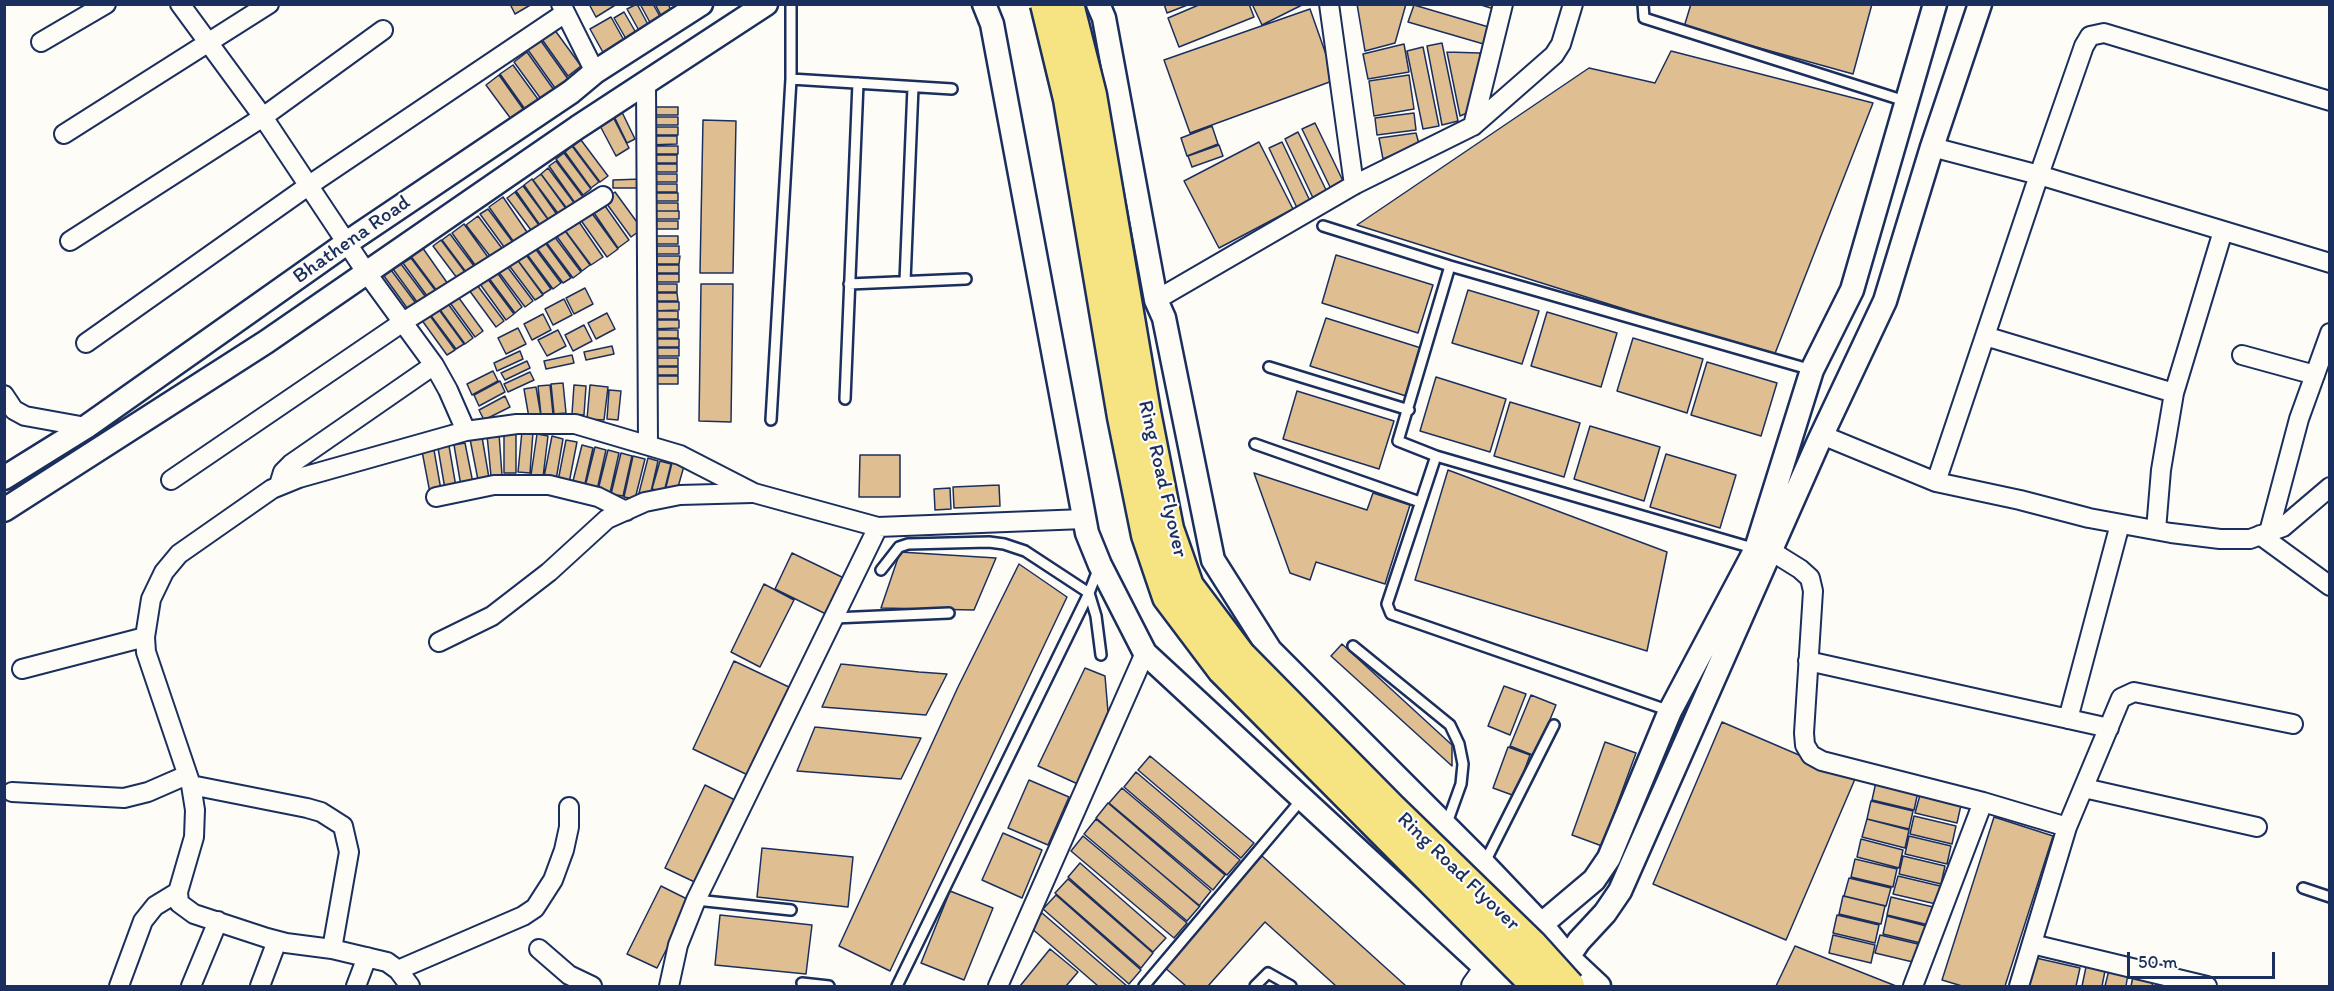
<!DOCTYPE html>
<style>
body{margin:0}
#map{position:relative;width:2334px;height:991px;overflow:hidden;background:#fdfcf7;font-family:Itim,sans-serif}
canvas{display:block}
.frame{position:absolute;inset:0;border:6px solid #1b2f5e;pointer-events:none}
.scale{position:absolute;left:2127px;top:952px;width:148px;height:27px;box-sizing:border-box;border:3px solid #1b2f5e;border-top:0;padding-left:8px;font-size:18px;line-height:21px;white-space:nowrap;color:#1b2f5e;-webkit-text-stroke:4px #fdfcf7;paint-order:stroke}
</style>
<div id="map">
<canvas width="2334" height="991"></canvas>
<div class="frame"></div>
<div class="scale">50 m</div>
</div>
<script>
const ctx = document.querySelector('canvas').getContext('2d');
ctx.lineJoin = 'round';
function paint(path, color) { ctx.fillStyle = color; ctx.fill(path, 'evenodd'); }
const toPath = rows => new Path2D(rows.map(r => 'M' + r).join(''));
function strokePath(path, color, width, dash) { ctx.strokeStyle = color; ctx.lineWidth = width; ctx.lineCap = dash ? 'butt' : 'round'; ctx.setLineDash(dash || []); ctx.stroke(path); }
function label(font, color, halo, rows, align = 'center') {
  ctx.font = font + ' Itim,sans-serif'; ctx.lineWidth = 4.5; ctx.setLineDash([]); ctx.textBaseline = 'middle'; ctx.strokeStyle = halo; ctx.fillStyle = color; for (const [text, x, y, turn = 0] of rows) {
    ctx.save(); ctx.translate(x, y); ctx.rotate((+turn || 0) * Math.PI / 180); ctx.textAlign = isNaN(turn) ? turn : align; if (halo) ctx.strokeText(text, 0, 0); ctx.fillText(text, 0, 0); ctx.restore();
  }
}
const building = toPath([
 [510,4,532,4,515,14,510,4],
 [589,4,617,4,596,17,589,4],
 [637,4,651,30,642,36,627,9,637,4],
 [640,4,653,4,663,22,653,28,640,4],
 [655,4,668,4,674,16,664,21,655,4],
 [1164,4,1190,4,1167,13,1164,4],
 [1201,4,1249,4,1254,17,1179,47,1168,18,1201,4],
 [1252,4,1304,4,1262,25,1252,4],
 [1357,4,1406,4,1395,43,1365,51,1357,4],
 [1478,4,1499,4,1497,10,1478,4],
 [1691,4,1872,4,1853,74,1684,27,1691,4],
 [1414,5,1492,28,1487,45,1408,22,1414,5],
 [1310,9,1335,80,1190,133,1164,60,1310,9],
 [624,12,639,38,629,44,614,18,624,12],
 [611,17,626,44,605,56,590,29,611,17],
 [554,29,581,66,568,76,541,38,554,29],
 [541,41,568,79,555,88,528,50,541,41],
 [1442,43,1458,121,1442,125,1427,46,1442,43],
 [1404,44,1409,72,1368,79,1363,54,1404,44],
 [1423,47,1439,126,1423,129,1407,51,1423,47],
 [1671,51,1873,103,1774,356,1357,225,1589,68,1655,83,1671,51],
 [527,52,554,90,541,99,514,62,527,52],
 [1447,52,1480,53,1478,92,1474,110,1460,116,1447,52],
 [513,65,540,102,527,112,500,74,513,65],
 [499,75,526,113,514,123,486,85,499,75],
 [1409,75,1414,109,1374,116,1369,81,1409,75],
 [650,107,678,107,678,115,649,115,650,107],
 [620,108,635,139,627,143,612,112,620,108],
 [1414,113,1416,130,1377,135,1375,118,1414,113],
 [612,115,629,148,616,156,598,122,612,115],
 [649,117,678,117,678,125,649,125,649,117],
 [703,120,736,121,733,273,700,273,703,120],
 [1315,123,1345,185,1332,191,1302,129,1315,123],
 [1212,126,1218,144,1187,156,1181,138,1212,126],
 [650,127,678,127,678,135,650,135,650,127],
 [1298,132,1328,194,1314,200,1285,139,1298,132],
 [1416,133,1419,144,1383,159,1379,138,1416,133],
 [649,136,677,136,677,144,649,145,649,136],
 [581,140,608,176,600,182,573,146,581,140],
 [1259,142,1293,209,1219,248,1184,181,1259,142],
 [1282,142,1311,203,1298,210,1269,148,1282,142],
 [1219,145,1223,156,1192,167,1188,156,1219,145],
 [572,146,599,182,591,188,565,152,572,146],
 [649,146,678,146,678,154,649,154,649,146],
 [564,153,591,189,583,195,556,159,564,153],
 [649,155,677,155,677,163,649,163,649,155],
 [556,161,583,197,575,203,549,166,556,161],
 [648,164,677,164,677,172,648,172,648,164],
 [548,168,575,204,567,210,541,174,548,168],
 [541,174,568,210,560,216,533,180,541,174],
 [649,174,677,174,677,182,649,182,649,174],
 [532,179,558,216,550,222,524,185,532,179],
 [642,179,642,188,613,188,613,180,642,179],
 [649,184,677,184,677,192,649,192,649,184],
 [523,186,550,222,542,228,516,191,523,186],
 [515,192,541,228,534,234,507,198,515,192],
 [615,192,642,229,631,237,604,200,615,192],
 [650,193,678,193,678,201,650,201,650,193],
 [503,197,529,235,516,245,489,207,503,197],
 [603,203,629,240,618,248,592,210,603,203],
 [650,203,678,203,678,211,650,211,650,203],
 [488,209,515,245,507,251,480,214,488,209],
 [651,211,679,211,679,219,651,219,651,211],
 [591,212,618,249,607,257,580,219,591,212],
 [478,216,504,251,493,260,466,225,478,216],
 [577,219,603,257,591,265,564,229,577,219],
 [650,221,678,221,678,229,650,229,650,221],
 [464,224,490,260,478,269,452,233,464,224],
 [563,228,590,265,582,271,555,234,563,228],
 [450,234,477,270,469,276,442,240,450,234],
 [554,236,581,272,573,278,546,242,554,236],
 [650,236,678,236,678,244,650,244,650,236],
 [441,240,468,276,460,282,433,246,441,240],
 [544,241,571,278,563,283,536,247,544,241],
 [651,246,679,246,679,254,651,254,651,246],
 [422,247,448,284,437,291,410,255,422,247],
 [534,247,561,283,553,289,526,253,534,247],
 [524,252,551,289,543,294,516,258,524,252],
 [1336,255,1433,285,1418,333,1322,303,1336,255],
 [651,256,680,256,679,264,651,264,651,256],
 [411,258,438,294,430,300,403,263,411,258],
 [516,258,543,295,535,300,508,264,516,258],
 [401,264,428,300,420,306,393,269,401,264],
 [506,265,533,301,525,307,498,271,506,265],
 [651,265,679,265,679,273,651,273,651,265],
 [391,270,418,306,410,312,384,276,391,270],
 [496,271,522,307,515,313,488,277,496,271],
 [650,274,679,274,679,282,650,282,650,274],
 [487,278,514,314,506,320,480,284,487,278],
 [649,284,677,284,677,292,649,292,649,284],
 [701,284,733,284,731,422,699,421,701,284],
 [477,285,504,321,496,327,469,290,477,285],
 [585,288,593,304,574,314,566,298,585,288],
 [1468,290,1539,311,1522,364,1452,343,1468,290],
 [649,293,677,293,678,301,649,301,649,293],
 [456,294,483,331,475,337,448,300,456,294],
 [564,299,572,315,553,325,545,309,564,299],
 [446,301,473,338,465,344,438,307,446,301],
 [650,302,679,302,679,310,650,311,650,302],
 [437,307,464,344,456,349,429,313,437,307],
 [650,311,678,311,678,319,650,319,650,311],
 [1547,312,1617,333,1601,387,1531,366,1547,312],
 [428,313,455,350,447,355,421,319,428,313],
 [607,313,615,329,596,339,588,323,607,313],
 [543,314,551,330,532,340,524,324,543,314],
 [1326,318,1421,348,1406,396,1310,366,1326,318],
 [650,320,679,320,679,328,650,329,650,320],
 [584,325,592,341,573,351,565,335,584,325],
 [518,328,526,344,506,354,498,338,518,328],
 [558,330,566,346,547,356,538,340,558,330],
 [650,330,678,330,678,338,650,338,650,330],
 [1633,338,1703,359,1687,413,1617,391,1633,338],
 [650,339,679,339,679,347,650,347,650,339],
 [612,346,614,354,586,360,584,352,612,346],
 [650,348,679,348,679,356,650,356,650,348],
 [520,351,523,359,497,371,494,363,520,351],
 [572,355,574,363,546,369,544,361,572,355],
 [650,358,678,358,678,366,650,366,650,358],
 [527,361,530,368,505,380,501,373,527,361],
 [1707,362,1777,383,1761,436,1691,415,1707,362],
 [649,367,678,367,678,375,649,375,649,367],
 [493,371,498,381,472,395,467,384,493,371],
 [530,372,534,380,508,392,504,384,530,372],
 [650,376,678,376,678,384,649,384,650,376],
 [1436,377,1506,399,1490,452,1420,431,1436,377],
 [500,381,505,392,479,406,474,395,500,381],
 [563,383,566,413,554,414,551,384,563,383],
 [550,385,553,414,541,415,538,386,550,385],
 [574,385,586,386,584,415,572,414,574,385],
 [590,385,608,387,604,420,587,419,590,385],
 [536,387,541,416,529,418,524,389,536,387],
 [609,390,621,391,618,420,607,419,609,390],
 [1297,391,1394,421,1379,469,1283,439,1297,391],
 [505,396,510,407,484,420,479,410,505,396],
 [1510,402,1580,423,1564,477,1494,456,1510,402],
 [1590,426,1660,447,1644,501,1574,479,1590,426],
 [516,431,516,473,504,473,504,432,516,431],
 [522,431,533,432,530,473,518,472,522,431],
 [499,434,502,475,491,476,487,435,499,434],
 [537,434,548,436,543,477,531,475,537,434],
 [552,436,563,439,556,480,544,477,552,436],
 [482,437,489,478,478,480,470,439,482,437],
 [566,440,577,442,569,483,558,481,566,440],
 [465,443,473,483,461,486,454,445,465,443],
 [582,445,593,448,584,488,572,485,582,445],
 [449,446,456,487,445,489,438,448,449,446],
 [595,447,606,450,597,490,585,487,595,447],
 [434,450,441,490,430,493,422,451,434,450],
 [608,450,619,453,610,493,598,490,608,450],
 [621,453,632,456,623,496,611,494,621,453],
 [1666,454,1736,475,1720,528,1650,507,1666,454],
 [860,455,900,455,900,497,859,497,860,455],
 [633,456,645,459,635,499,624,497,633,456],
 [648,458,658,461,650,496,639,493,648,458],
 [660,461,671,464,664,492,652,489,660,461],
 [672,463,684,466,676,494,665,491,672,463],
 [1448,470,1667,552,1647,651,1415,580,1448,470],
 [1254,473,1367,510,1373,493,1410,505,1385,584,1316,562,1310,580,1290,573,1254,473],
 [999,485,1000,506,954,508,953,487,999,485],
 [950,488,951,509,935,510,934,489,950,488],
 [900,552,996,558,974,610,881,608,900,552],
 [792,553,848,580,830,616,775,589,792,553],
 [1019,564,1067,597,890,971,839,946,958,687,1019,564],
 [764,584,794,600,760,667,731,652,764,584],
 [1342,644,1452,745,1452,766,1331,656,1342,644],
 [734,661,791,688,750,776,693,749,734,661],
 [841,664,919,672,947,674,926,715,822,707,841,664],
 [1085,668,1105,676,1108,712,1080,785,1038,766,1085,668],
 [1504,686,1526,694,1510,735,1488,726,1504,686],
 [1531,695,1556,705,1535,756,1510,746,1531,695],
 [1722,722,1855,779,1786,940,1653,884,1722,722],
 [815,727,921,738,901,779,797,771,815,727],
 [1605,742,1636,753,1602,846,1572,835,1605,742],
 [1508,747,1530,755,1515,796,1493,788,1508,747],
 [1150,756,1254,843,1241,858,1138,770,1150,756],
 [1136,772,1240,860,1227,875,1124,787,1136,772],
 [1029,780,1069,797,1048,845,1008,828,1029,780],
 [1876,782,1918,792,1914,810,1872,800,1876,782],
 [705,785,741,803,701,885,665,868,705,785],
 [1122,788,1225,875,1213,890,1109,803,1122,788],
 [1920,795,1961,805,1957,823,1915,813,1920,795],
 [1871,801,1913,811,1909,829,1867,819,1871,801],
 [1108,803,1211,891,1199,906,1096,818,1108,803],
 [1914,816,1956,826,1952,844,1910,834,1914,816],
 [1994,817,2053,836,2005,986,1962,986,1942,980,1994,817],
 [1096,819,1200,906,1187,921,1084,834,1096,819],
 [1867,819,1909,830,1905,848,1862,837,1867,819],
 [1003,833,1042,850,1022,898,982,880,1003,833],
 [1083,836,1187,923,1174,938,1071,851,1083,836],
 [1909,836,1951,846,1947,864,1905,854,1909,836],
 [1861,839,1903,850,1899,868,1857,857,1861,839],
 [762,848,853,857,848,907,757,897,762,848],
 [1262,856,1406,986,1336,986,1265,922,1208,986,1186,986,1163,966,1262,856],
 [1903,856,1945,866,1941,884,1899,874,1903,856],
 [1855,859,1897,869,1893,887,1851,877,1855,859],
 [1080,863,1166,938,1153,952,1068,877,1080,863],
 [1898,876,1940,886,1936,904,1893,894,1898,876],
 [1849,878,1891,888,1886,906,1844,896,1849,878],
 [1068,879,1153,953,1141,968,1055,893,1068,879],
 [661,886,691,901,657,968,627,954,661,886],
 [950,891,993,908,964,980,921,963,950,891],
 [1056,895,1141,970,1129,984,1043,909,1056,895],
 [1843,896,1885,906,1881,924,1839,914,1843,896],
 [1891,897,1933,907,1929,925,1887,915,1891,897],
 [1042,913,1127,986,1098,986,1030,927,1042,913],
 [720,915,812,925,806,974,715,965,720,915],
 [1837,915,1879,925,1875,943,1833,933,1837,915],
 [1887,916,1930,927,1925,944,1883,934,1887,916],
 [1833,935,1875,945,1871,963,1829,953,1833,935],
 [1880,935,1922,945,1917,963,1875,953,1880,935],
 [1795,946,1896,986,1776,986,1795,946],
 [1050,949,1078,972,1066,986,1020,986,1050,949],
 [2036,958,2080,968,2076,986,2029,986,2036,958],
 [2086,967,2105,971,2102,986,2082,986,2086,967],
 [2109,970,2128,974,2126,986,2105,986,2109,970],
 [2134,972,2154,977,2152,986,2131,986,2134,972]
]);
paint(building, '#dfbf92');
strokePath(building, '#1b2f5e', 1.5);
const service = toPath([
 [1643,4,1644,18,1905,101],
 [791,79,952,89],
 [1323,226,1450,266,1812,370],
 [1450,266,1398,441,1436,456,1387,604,1391,614,1670,711],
 [905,281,913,87],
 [849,284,966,279],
 [1269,367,1409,410],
 [845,399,858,83],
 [771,420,791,79,791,4],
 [1255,444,1420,502],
 [1436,456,1756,549],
 [881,570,899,547,908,544,989,542,1004,544,1025,551,1089,593,1096,616,1101,655],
 [834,618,949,613],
 [1353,646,1450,725,1459,744,1463,764,1461,784,1447,823],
 [1484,864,1554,725],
 [2303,888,2330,897],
 [696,900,791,910],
 [802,983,829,986],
 [897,986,1089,593,1099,567],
 [1144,986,1302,799],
 [1255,986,1268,973,1291,986]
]);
const minor = toPath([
 [180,4,263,117,366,272,434,365,448,390,466,431],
 [561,4,595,72],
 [1329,4,1354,185],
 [41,42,106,4],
 [646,83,648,445],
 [1473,126,1503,4],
 [64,134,269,4],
 [1932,147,2039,175,2330,263],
 [70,241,263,117,383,30],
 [1156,300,1354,185,1473,126,1554,55,1561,44,1573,4],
 [1985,336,2174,393],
 [86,343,308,186,565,13],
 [2242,355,2315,375],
 [4,395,14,410,25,416,86,427],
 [1822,435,1936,482,2020,500,2089,518,2171,533,2220,539,2250,539,2283,527,2330,487],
 [171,480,403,322,603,196],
 [1936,482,2039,175,2084,46,2090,36,2104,33,2330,101],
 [279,485,283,472,291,464,434,365],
 [436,497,494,485,549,485,598,497,626,511],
 [2156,530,2161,470,2174,393,2223,231],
 [2269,532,2299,419,2330,333],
 [2260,535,2330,586],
 [1771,551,1800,569,1810,578,1813,591,1804,733,1805,745,1811,755,1822,761,1983,802,2067,827],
 [439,642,492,616,549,572,607,519,645,502,680,495,752,493],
 [1808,661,2109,728],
 [22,669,145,637],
 [2068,719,2120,524],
 [191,785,307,808,321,812,343,826,349,852,332,949],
 [2084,788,2257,827],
 [12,792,124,798,148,792,187,775],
 [2032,944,2207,986],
 [539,949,569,975,592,986],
 [398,970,523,916,535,908,553,880,564,850,569,827,569,807],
 [119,986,143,921,155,906,178,892],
 [191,986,218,921],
 [260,986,277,941],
 [356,986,367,957],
 [410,986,398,970,387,962,332,949,286,943,267,938,194,914,179,903,178,892,194,837,195,810,191,785,146,652,145,637,151,599,164,572,179,554,272,489,299,478,466,431,517,424,575,424,680,455,754,493,878,527,1084,519],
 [669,986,678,945,696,900,878,527],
 [998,986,1145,653],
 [1913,986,1983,802],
 [2019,986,2067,827,2121,698,2134,692,2293,724]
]);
const tertiary = toPath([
 [984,4,992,24,1087,533,1100,565,1145,653,1505,986],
 [1098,4,1104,18,1156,300,1164,318,1213,560,1270,650,1484,864,1542,925,1568,957,1599,986],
 [4,478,86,427,348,242,571,92,595,72,701,4],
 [4,510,266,342,578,127,766,4],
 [1530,934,1594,880,1609,858,1670,711,1756,549,1812,370,1852,290,1935,4],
 [1555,964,1568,957,1579,941,1605,913,1620,891,1819,441,1885,301,1932,147,1980,4]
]);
const secondary = toPath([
 [1474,986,1486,969]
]);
strokePath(service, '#1b2f5e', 14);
strokePath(minor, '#1b2f5e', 22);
strokePath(tertiary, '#1b2f5e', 27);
strokePath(secondary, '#1b2f5e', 28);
strokePath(service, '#fdfcf7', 9);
strokePath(minor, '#fdfcf7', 18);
strokePath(tertiary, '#fdfcf7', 22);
strokePath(secondary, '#fdfcf7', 24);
const trunkBridge = toPath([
 [1045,4,1068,99,1122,417,1146,535,1167,597,1222,670,1536,986],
 [1069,4,1092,95,1146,412,1169,529,1189,586,1240,654,1391,807,1532,944,1570,986]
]);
strokePath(trunkBridge, '#1b2f5e', 33, []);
strokePath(trunkBridge, '#f6e381', 28);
label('21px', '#1b2f5e', '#fdfcf7', [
 ["Bhathena Road",352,240,-35],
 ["Ring Road Flyover",1162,479,77],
 ["Ring Road Flyover",1458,872,44]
]);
</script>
